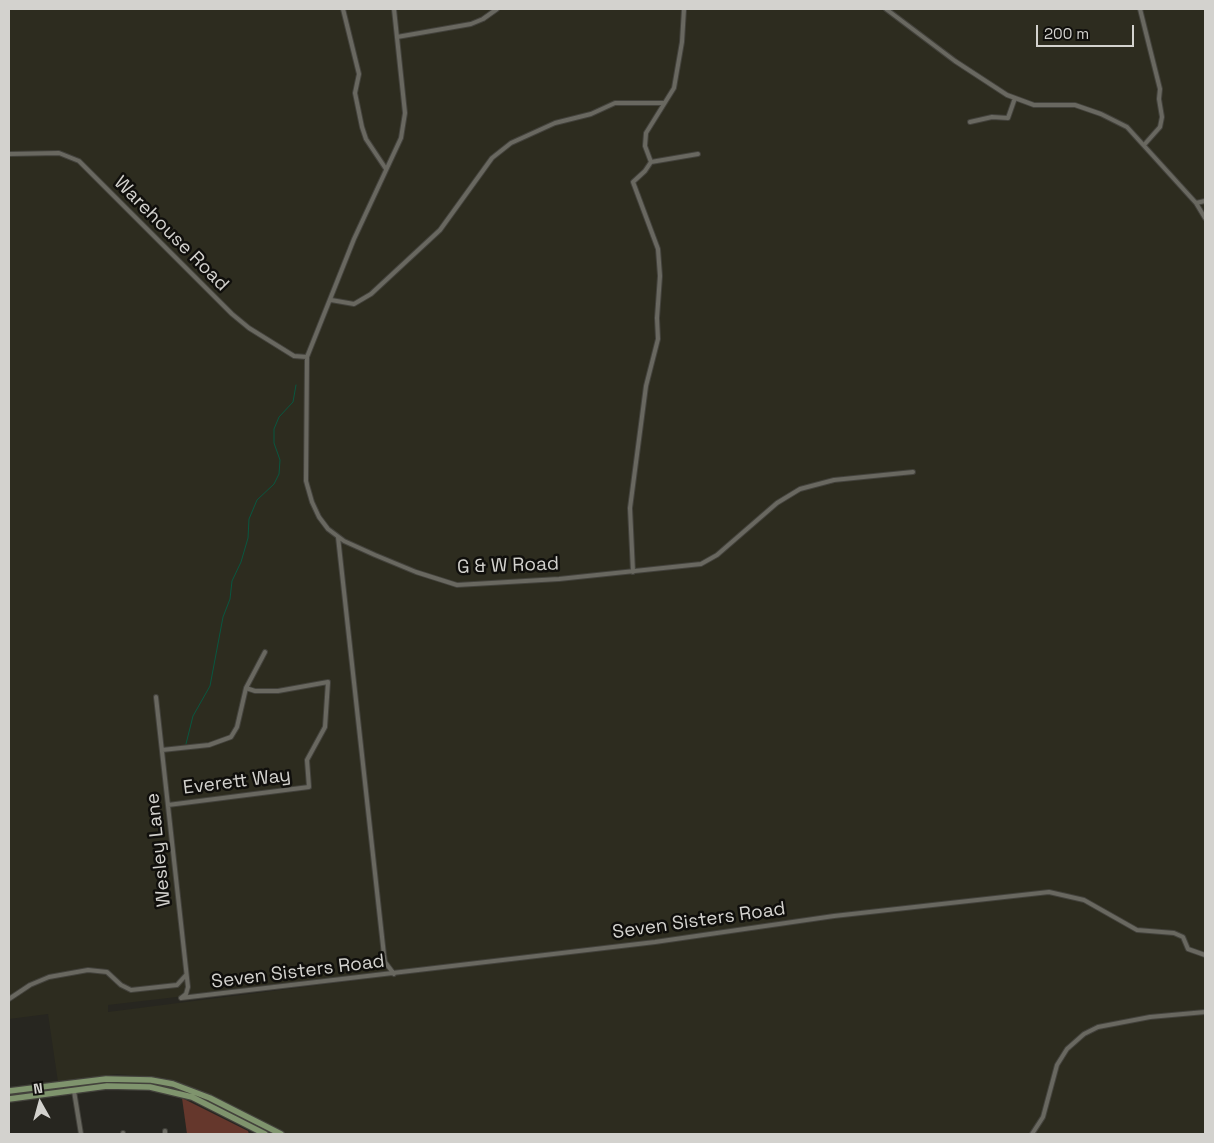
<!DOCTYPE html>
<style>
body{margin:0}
#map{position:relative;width:1214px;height:1143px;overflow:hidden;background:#272620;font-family:"Space Grotesk",sans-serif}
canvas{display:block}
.frame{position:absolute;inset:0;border:10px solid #d3d2ce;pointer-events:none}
.north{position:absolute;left:15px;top:1078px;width:50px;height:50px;-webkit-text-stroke:4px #100f0c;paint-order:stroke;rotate:353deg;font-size:14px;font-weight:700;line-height:20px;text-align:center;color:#d3d2ce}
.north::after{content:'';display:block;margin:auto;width:18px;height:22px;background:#d3d2ce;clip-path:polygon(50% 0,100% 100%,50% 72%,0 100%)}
.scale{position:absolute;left:1036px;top:25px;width:98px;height:22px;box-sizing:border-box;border:2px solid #d3d2ce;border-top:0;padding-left:6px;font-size:15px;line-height:18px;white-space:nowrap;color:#d3d2ce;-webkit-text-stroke:4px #100f0c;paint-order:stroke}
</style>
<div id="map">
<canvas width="1214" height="1143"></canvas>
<div class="frame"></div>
<div class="north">N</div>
<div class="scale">200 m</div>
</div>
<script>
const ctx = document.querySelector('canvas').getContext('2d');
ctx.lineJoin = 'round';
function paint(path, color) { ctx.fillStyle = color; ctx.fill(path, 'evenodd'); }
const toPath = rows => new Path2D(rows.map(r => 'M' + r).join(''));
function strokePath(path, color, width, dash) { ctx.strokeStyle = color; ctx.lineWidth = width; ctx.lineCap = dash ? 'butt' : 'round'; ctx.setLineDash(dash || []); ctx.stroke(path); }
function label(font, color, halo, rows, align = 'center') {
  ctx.font = font + ' "Space Grotesk",sans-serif'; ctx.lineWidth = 5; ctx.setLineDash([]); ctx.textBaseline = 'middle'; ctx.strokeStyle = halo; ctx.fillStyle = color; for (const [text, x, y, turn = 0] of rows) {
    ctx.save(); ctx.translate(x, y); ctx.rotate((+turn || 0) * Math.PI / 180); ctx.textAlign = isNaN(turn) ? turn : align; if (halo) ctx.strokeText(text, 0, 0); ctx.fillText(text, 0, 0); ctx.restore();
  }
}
paint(toPath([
 [9,9,1205,9,1205,1134,276,1134,262,1128,203,1091,164,1078,117,1074,58,1082,48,1014,9,1019],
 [365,975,366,979,108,1012,108,1005]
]), '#2d2c1f');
paint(toPath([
 [182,1098,248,1131,249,1134,187,1134]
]), '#65372c');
strokePath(toPath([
 [186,744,193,716,210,686,223,617,230,599,232,581,241,562,248,538,249,519,257,500,274,484,279,474,280,460,274,443,274,429,279,417,293,402,296,385]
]), '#095740', 1);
const minor = toPath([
 [343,9,359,74,355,93,362,127,366,139,386,169],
 [394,9,405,113,401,138,354,239,307,357,306,481,312,502,319,517,328,529,344,541,375,555,416,572,457,585,559,579,701,564,717,555,777,503,800,489,834,480,913,472],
 [886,9,955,61,1007,95,1034,105,1075,105,1101,114,1127,127,1196,203,1205,218],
 [1140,9,1160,89,1159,99,1162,117,1160,127,1144,145],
 [397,37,471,24,483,19,497,9],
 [970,122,992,117,1008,118,1015,98],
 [9,154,59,153,79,161,232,314,249,328,294,356,307,357],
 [651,162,698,154],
 [1196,203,1205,201],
 [331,300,354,304,371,294,440,230,492,158,511,143,555,123,591,114,615,103,664,103],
 [338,537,384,955,385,962,394,974],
 [633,572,630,508,646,386,658,339,657,318,660,276,658,249,633,182,645,171,651,162,645,146,646,133,674,88,682,42,684,9],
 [156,697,188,987,186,994,181,998],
 [162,750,209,745,231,737,237,727,246,688,265,652],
 [168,805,309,787,307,760,325,727,328,682,278,691,255,691,246,688],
 [181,998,655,942,834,916,1049,892,1084,900,1137,930,1174,933,1183,937,1188,949,1205,955],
 [9,999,30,985,49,977,88,970,107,972,121,985,131,990,177,985,186,975],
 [74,1091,81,1134],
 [165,1131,165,1134],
 [123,1133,123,1134],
 [1032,1134,1043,1117,1057,1065,1067,1049,1084,1034,1098,1027,1150,1017,1205,1012]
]);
const primary = toPath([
 [9,1091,106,1079,151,1080,173,1084,210,1098,281,1134],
 [9,1099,107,1086,150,1087,192,1097,265,1134]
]);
strokePath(minor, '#43423c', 6);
strokePath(primary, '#43423c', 8);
strokePath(minor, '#696860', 4);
strokePath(primary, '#7f946d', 5.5);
label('19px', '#d3d2ce', '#100f0c', [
 ["Warehouse Road",171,234,45],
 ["G & W Road",508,566,-2],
 ["Everett Way",237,782,-7],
 ["Wesley Lane",159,850,-96],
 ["Seven Sisters Road",699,921,-8],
 ["Seven Sisters Road",298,972,-7]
]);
</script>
